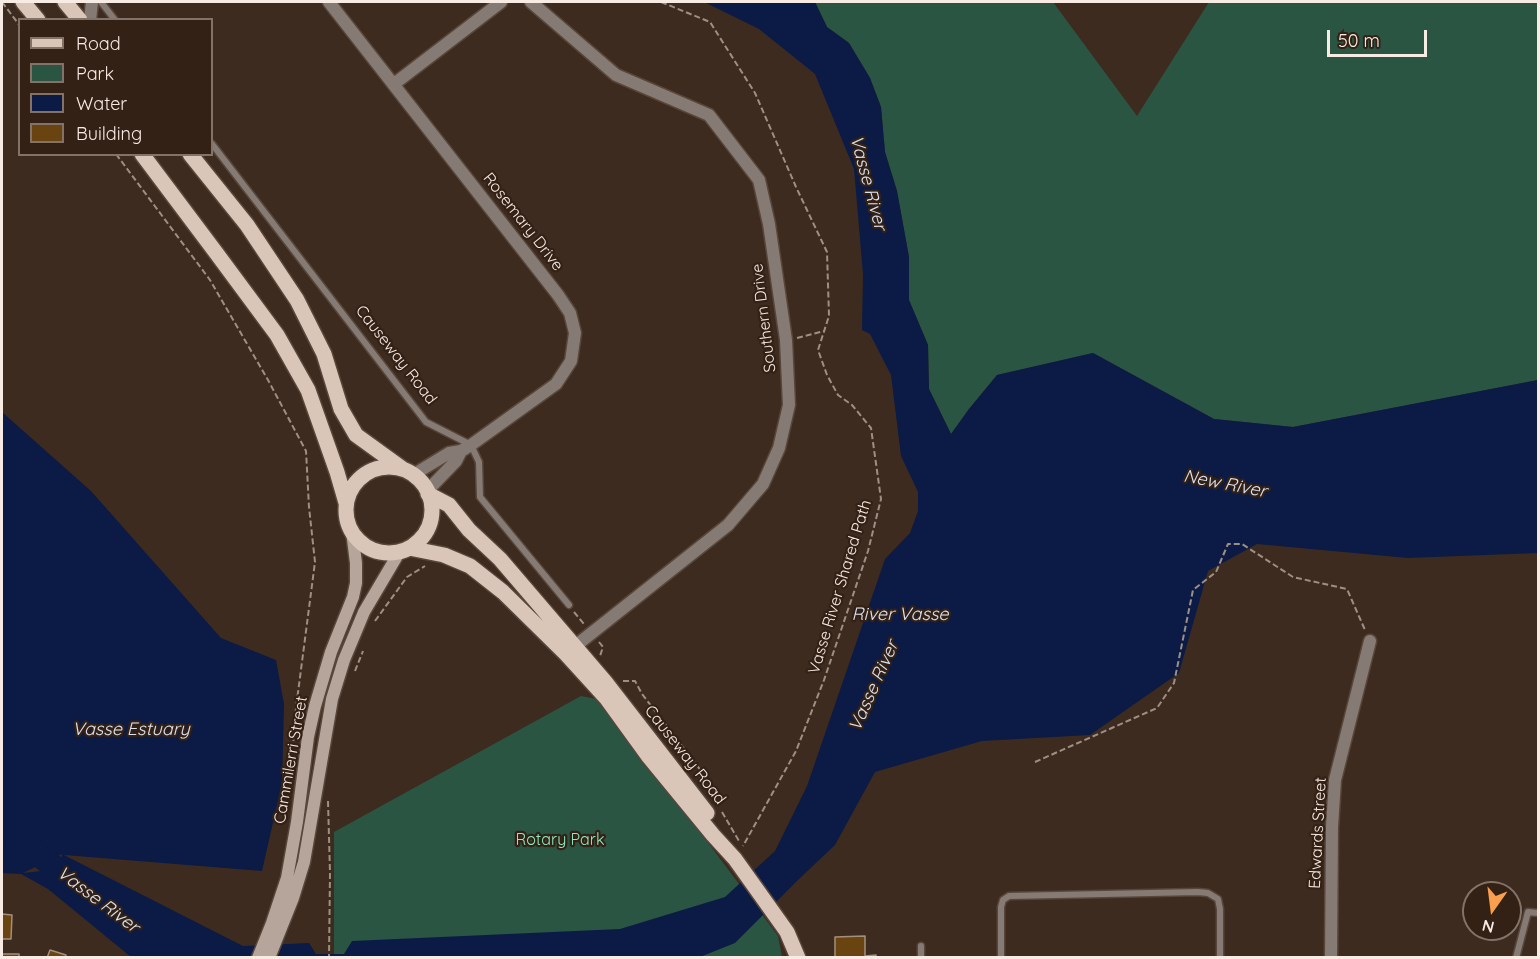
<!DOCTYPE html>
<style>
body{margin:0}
#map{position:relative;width:1540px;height:959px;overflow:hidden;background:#3e2b1f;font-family:Quicksand,sans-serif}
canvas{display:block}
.frame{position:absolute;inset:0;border:3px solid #f8ebe4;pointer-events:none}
.legend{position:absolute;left:18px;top:18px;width:195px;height:138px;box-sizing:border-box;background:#332115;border:2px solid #827268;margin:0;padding:8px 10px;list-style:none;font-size:18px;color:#f8ebe4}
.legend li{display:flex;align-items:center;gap:12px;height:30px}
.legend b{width:30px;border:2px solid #827268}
.north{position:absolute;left:1462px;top:881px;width:60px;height:60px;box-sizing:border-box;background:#332115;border:2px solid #827268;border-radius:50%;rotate:194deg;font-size:16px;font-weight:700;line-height:24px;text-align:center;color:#f8ebe4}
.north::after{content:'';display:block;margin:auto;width:21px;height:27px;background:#fa9f4e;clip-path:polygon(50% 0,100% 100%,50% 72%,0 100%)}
.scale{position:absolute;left:1327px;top:30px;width:100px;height:27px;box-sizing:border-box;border:3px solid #f8ebe4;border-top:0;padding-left:8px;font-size:18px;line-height:21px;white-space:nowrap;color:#f8ebe4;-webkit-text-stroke:4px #332115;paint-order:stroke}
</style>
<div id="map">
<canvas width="1540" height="959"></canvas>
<div class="frame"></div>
<ul class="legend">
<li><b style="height:8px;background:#dac6b8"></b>Road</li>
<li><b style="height:16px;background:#2a5542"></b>Park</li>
<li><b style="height:16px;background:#0b1b45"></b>Water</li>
<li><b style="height:16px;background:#694310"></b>Building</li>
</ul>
<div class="north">N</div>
<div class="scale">50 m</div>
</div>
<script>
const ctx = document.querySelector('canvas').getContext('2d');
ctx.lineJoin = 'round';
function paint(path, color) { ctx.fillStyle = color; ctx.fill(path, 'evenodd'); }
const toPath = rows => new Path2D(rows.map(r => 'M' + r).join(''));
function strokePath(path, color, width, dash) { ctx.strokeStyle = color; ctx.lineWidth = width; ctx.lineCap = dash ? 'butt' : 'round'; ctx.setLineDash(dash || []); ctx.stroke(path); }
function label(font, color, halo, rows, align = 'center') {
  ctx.font = font + ' Quicksand,sans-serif'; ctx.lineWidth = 4.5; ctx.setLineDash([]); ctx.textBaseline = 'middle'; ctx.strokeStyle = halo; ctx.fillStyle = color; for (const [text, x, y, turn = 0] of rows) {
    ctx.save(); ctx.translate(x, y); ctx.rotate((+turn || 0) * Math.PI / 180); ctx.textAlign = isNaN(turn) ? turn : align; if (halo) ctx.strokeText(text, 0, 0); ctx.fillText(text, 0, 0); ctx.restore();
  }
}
paint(toPath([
 [815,2,1053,2,1137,116,1209,2,1537,2,1538,380,1293,427,1214,419,1093,353,997,375,969,409,951,434,929,389,928,345,909,300,909,257,897,191,885,152,881,107,870,78,849,43,827,27],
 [581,696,601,700,778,936,782,957,334,958,334,832]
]), '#2a5542');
paint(toPath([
 [704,2,815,2,827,27,849,43,870,78,881,107,885,152,897,191,909,257,909,300,928,345,929,389,951,434,969,409,997,375,1093,353,1214,419,1293,427,1538,380,1538,553,1408,558,1257,544,1208,571,1179,673,1090,735,982,741,875,772,835,845,799,879,735,943,700,957,131,957,48,889,21,874,2,873,2,412,91,491,221,638,276,660,284,704,282,783,262,871,64,855,243,946,309,943,316,954,344,954,352,941,620,929,725,897,775,851,807,786,885,559,910,533,918,511,918,492,901,456,891,375,870,334,862,330,863,274,854,169,815,74,759,29],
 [62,854,59,869,23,873]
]), '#0b1b45');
strokePath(toPath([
 [2,827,83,889]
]), '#0b1b45', 24);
const building = toPath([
 [2,914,12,915,11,939,2,939,2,914],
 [865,936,865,956,876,955,876,958,835,958,835,937,865,936],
 [50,950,66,955,65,958,47,958,50,950],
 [2,954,19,954,19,958,2,958,2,954]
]);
paint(building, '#694310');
strokePath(building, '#a2907d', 1.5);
const service = toPath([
 [101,2,115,20],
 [212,144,426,422,471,445,479,462,480,497,569,605],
 [921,946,921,958],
 [1001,958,1001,907,1003,900,1009,896,1198,892,1208,893,1218,899,1220,909,1220,958],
 [1516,958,1528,912,1538,913]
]);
const minor = toPath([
 [329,2,558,295,570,313,575,333,571,361,556,384,471,445,461,451,449,453,413,475],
 [531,2,616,75,709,115,759,180,769,224,786,340,789,405,779,448,763,484,728,525,569,651],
 [90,20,92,2],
 [394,84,501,2],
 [427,491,456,461,461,451],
 [1331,958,1332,827,1335,780,1370,641]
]);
const secondary = toPath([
 [258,958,272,923,287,878,297,822,308,737,315,706,331,652,353,597,356,583,356,563,352,532],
 [269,958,293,898,304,862,332,699,344,660,364,612,400,551]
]);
const primary = toPath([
 [23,2,38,20],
 [65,2,80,20],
 [142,154,217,254,277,335,308,390,337,472,346,503],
 [190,154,247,225,297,300,324,354,341,409,356,435,403,469],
 '346 510a43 43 0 1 1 86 0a43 43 0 1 1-86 0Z',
 [428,494,449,505,469,530,500,559,607,684,707,813],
 [409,548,444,555,470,566,503,592,566,654,607,699,649,757,713,835,735,859,787,932,798,958]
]);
strokePath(service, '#58463b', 9);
strokePath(minor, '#58463b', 15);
strokePath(secondary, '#58463b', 15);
strokePath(primary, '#58463b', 18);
strokePath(toPath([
 [2,2,20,26],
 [661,2,710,22,755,93,796,187,827,252,829,316,818,350,827,375,838,395,852,405,871,428,881,499,868,551,824,680,796,751,743,846],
 [116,154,210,280,268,380,306,451,309,507,315,562,296,708,293,744],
 [797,338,824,331],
 [574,612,584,624],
 [375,621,407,577,425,566],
 [599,642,603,647,600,656],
 [355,671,363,651],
 [623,681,635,681,642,694,702,772,700,779],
 [1035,762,1157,708,1174,683,1193,590,1216,572,1228,544,1242,544,1293,577,1347,589,1365,630],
 [328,801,330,873,329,958],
 [722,812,739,841]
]), '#9e8f85', 2, [6, 3]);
strokePath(service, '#857b74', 6);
strokePath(minor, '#857b74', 12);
strokePath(secondary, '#b5a59a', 12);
strokePath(primary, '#dac6b8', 15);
label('16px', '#f8ebe4', '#332115', [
 ["Rosemary Drive",523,222,52],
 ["Southern Drive",764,318,-97],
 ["Causeway Road",396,355,52],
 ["Vasse River Shared Path",840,587,-73],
 ["Causeway Road",685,755,52],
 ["Cammilerri Street",291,760,-80],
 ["Edwards Street",1318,833,-87]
]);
label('16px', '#8aecc0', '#332115', [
 ["Rotary Park",560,840]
]);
label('italic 18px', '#dce3f2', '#332115', [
 ["Vasse River",868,183,75],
 ["New River",1225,484,11],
 ["River Vasse",900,615],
 ["Vasse River",874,686,-66],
 ["Vasse Estuary",131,730],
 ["Vasse River",98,900,37]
]);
</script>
